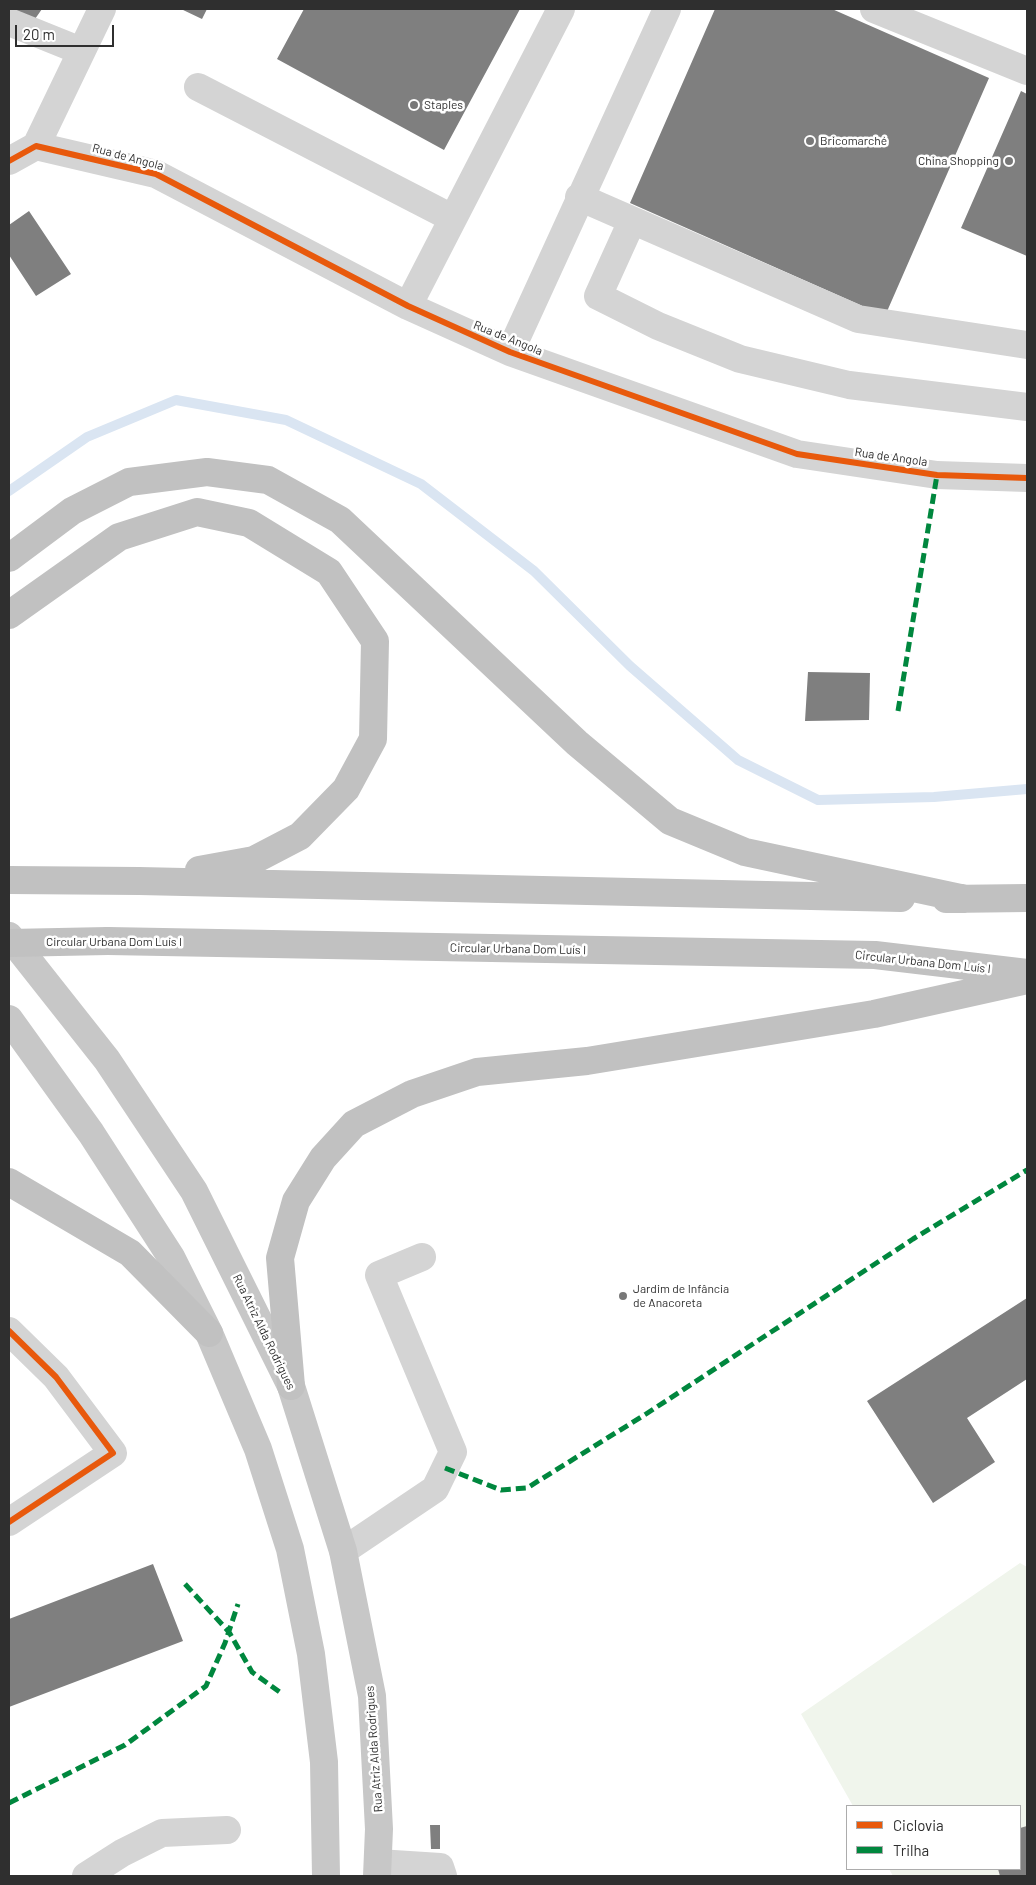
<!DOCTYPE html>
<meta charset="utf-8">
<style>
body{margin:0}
#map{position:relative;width:1036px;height:1885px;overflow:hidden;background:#fff;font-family:Barlow,sans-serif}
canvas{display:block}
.frame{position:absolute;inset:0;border:10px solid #2f2f2f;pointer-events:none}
.legend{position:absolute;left:846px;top:1805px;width:175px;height:65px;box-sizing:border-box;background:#fff;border:1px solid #acacac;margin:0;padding:6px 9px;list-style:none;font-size:15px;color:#2f2f2f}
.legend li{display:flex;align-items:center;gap:10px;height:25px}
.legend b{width:25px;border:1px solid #acacac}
.scale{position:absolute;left:15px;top:25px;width:99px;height:22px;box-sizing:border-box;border:2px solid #2f2f2f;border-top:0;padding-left:6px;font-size:15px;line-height:18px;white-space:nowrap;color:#2f2f2f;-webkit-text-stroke:4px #fff;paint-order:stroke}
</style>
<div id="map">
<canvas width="1036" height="1885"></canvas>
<div class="frame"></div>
<ul class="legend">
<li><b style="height:6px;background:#e8590c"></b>Ciclovia</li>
<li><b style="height:6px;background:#00873e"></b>Trilha</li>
</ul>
<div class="scale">20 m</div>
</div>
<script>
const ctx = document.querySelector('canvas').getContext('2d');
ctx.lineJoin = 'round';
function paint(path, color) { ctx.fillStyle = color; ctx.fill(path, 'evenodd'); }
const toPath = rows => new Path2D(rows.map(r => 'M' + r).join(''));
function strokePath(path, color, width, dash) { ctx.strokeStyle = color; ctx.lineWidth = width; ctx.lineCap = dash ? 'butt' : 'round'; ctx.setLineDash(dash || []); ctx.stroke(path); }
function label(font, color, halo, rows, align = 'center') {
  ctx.font = font + ' Barlow,sans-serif'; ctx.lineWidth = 5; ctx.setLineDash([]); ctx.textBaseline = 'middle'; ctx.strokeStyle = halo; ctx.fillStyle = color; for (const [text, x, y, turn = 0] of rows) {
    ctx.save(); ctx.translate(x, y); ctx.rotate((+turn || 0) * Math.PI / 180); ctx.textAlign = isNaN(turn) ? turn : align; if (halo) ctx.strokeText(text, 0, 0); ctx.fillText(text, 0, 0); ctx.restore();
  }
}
paint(toPath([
 [1020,1563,1027,1567,1027,1876,893,1876,889,1869,1020,1869,1020,1806,853,1806,801,1714]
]), '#f0f5ec');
strokePath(toPath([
 [9,491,87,437,176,400,286,420,421,484,534,571,630,666,738,760,818,800,934,797,1027,789]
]), '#dae5f2', 10);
paint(toPath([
 [9,9,42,9,28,29],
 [181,9,207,9,202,19],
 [304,9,520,9,444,150,277,59],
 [715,9,832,9,989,78,885,316,630,203],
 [1021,91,1027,94,1027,256,961,228],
 [29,211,71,274,36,296,9,255,9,225],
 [808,672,870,673,869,720,805,721],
 [1027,1298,1027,1379,967,1418,995,1462,933,1503,867,1401],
 [153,1564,183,1641,9,1707,9,1619],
 [430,1825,440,1825,440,1849,431,1849],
 [1027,1826,1027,1876,1000,1876,998,1869,1020,1869,1020,1828]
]), '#7f7f7f');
strokePath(toPath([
 [874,9,1027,71],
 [9,22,81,51],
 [198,87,452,218],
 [36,146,102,9],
 [9,161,36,146,156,174,408,306,510,352,797,454,937,475,1027,478],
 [579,197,858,319,1027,345],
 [632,221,598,296,658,326,740,359,849,385,1027,407],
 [408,306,561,9],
 [510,352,667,9],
 [9,1331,56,1377,113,1453,9,1522],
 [343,1551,435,1489,453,1452,379,1275,422,1257],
 [378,1863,440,1867,443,1876],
 [86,1876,122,1853,162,1833,227,1830]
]), '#d4d4d4', 28);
strokePath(toPath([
 [9,936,107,1060,194,1191,291,1386,343,1551,372,1696,379,1829,377,1876],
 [9,1019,91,1133,171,1257,209,1333,258,1449,290,1549,311,1654,324,1762,326,1876]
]), '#c7c7c7', 28);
strokePath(toPath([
 [9,558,72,511,129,482,207,472,268,480,340,520,577,743,670,821,745,852,965,899],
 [9,615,119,537,197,512,249,523,329,572,375,641,373,739,346,789,300,836,254,860,199,870],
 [9,880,139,881,901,898],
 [946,899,1027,898],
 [108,941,875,955,1027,973],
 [9,1182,130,1253,209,1333],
 [291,1386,280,1258,296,1201,323,1158,354,1124,412,1094,477,1072,587,1061,874,1014,1027,980]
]), '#c1c1c1', 28);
strokePath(toPath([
 [9,943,108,941]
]), '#c1c1c1', 28);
strokePath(toPath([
 [898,711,937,475],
 [445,1468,501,1490,527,1488,646,1414,913,1239,1027,1170],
 [185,1584,229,1632,252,1672,281,1693],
 [9,1803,125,1745,206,1686,225,1643,238,1604]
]), '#00873e', 5, [10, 5]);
strokePath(toPath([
 [9,161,36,146,156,174,408,306,510,352,797,454,937,475,1027,478],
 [9,1331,56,1377,113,1453,9,1522]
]), '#e8590c', 6);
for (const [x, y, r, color] of [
 [414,105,5,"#787878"],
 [810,141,5,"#787878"],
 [1009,161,5,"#787878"],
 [623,1296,5,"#787878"]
]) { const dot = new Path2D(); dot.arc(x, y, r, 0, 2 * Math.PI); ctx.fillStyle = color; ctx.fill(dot); strokePath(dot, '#fff', 2); }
label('12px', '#2f2f2f', '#fff', [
 ["Staples",424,105],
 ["Bricomarché",820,141],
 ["China Shopping",999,161,"right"],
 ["Jardim de Infância",633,1289],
 ["de Anacoreta",633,1303]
], 'left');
label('12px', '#2f2f2f', '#fff', [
 ["Rua de Angola",128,157,15],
 ["Rua de Angola",508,338,22],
 ["Rua de Angola",891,457,8],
 ["Circular Urbana Dom Luís I",114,942],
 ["Circular Urbana Dom Luís I",518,949,1],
 ["Circular Urbana Dom Luís I",923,962,6],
 ["Rua Atriz Alda Rodrigues",264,1332,64],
 ["Rua Atriz Alda Rodrigues",374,1749,-94]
]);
</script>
